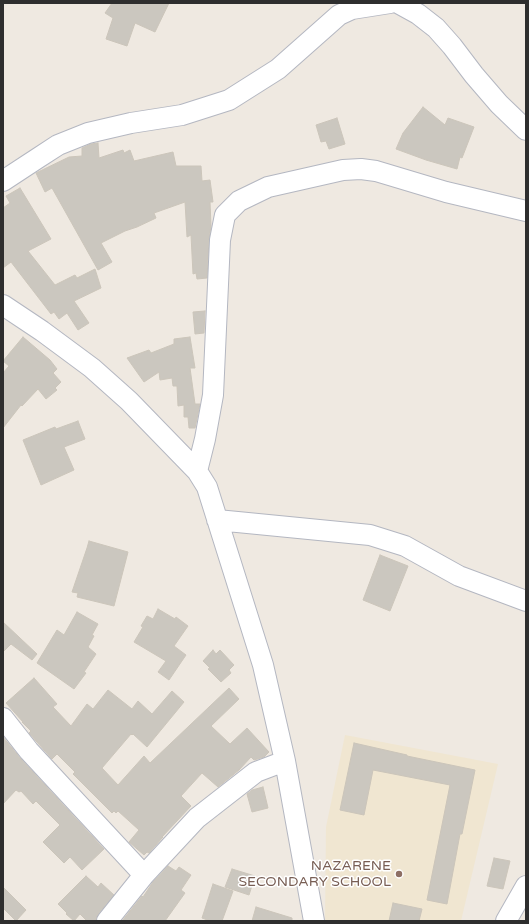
<!DOCTYPE html>
<style>
body{margin:0}
#map{position:relative;width:529px;height:924px;overflow:hidden;background:#efe9e1;font-family:"Varela Round",sans-serif}
canvas{display:block}
.frame{position:absolute;inset:0;border:4px solid #2e2e2e;pointer-events:none}
</style>
<div id="map">
<canvas width="529" height="924"></canvas>
<div class="frame"></div>
</div>
<script>
const ctx = document.querySelector('canvas').getContext('2d');
ctx.lineJoin = 'round';
function paint(path, color) { ctx.fillStyle = color; ctx.fill(path, 'evenodd'); }
const toPath = rows => new Path2D(rows.map(r => 'M' + r).join(''));
function strokePath(path, color, width, dash) { ctx.strokeStyle = color; ctx.lineWidth = width; ctx.lineCap = dash ? 'butt' : 'round'; ctx.setLineDash(dash || []); ctx.stroke(path); }
function label(font, color, halo, rows, align = 'center') {
  ctx.font = font + ' "Varela Round",sans-serif'; ctx.lineWidth = 3; ctx.setLineDash([]); ctx.textBaseline = 'middle'; ctx.strokeStyle = halo; ctx.fillStyle = color; for (const [text, x, y, turn = 0] of rows) {
    ctx.save(); ctx.translate(x, y); ctx.rotate((+turn || 0) * Math.PI / 180); ctx.textAlign = isNaN(turn) ? turn : align; if (halo) ctx.strokeText(text, 0, 0); ctx.fillText(text, 0, 0); ctx.restore();
  }
}
paint(toPath([
 [345,735,498,764,461,921,325,921,326,827]
]), '#f0e6d1');
const building = toPath([
 [112,3,169,3,155,32,135,23,127,46,106,39,113,18,105,13,112,3],
 [423,107,445,125,448,118,474,127,462,158,460,157,457,169,426,160,396,149,403,133,423,107],
 [337,118,345,144,329,149,326,141,321,142,316,125,337,118],
 [98,143,99,158,123,150,124,153,130,150,134,161,173,152,176,166,201,166,202,181,210,180,213,202,210,202,211,226,209,239,207,278,197,279,196,273,193,274,191,235,187,237,185,202,154,213,156,218,137,227,125,231,101,243,112,262,98,270,52,188,45,192,36,173,69,157,82,156,82,148,91,144,98,143],
 [20,188,51,239,28,251,55,285,75,275,77,278,95,269,101,288,74,301,89,323,78,330,67,313,59,319,54,312,51,314,11,262,3,268,3,208,10,203,6,196,20,188],
 [205,311,204,333,195,334,193,312,205,311],
 [23,337,50,360,57,369,53,373,61,382,55,388,57,390,46,399,38,389,22,406,21,405,3,428,3,373,9,366,3,361,23,337],
 [190,337,195,368,190,368,195,404,200,404,195,428,189,428,188,417,184,417,184,405,178,406,177,386,173,386,172,378,160,380,159,372,144,382,127,358,149,350,151,353,174,344,174,339,190,337],
 [78,421,85,439,64,447,74,470,41,485,23,440,55,427,56,429,78,421],
 [89,541,128,552,114,606,77,597,78,593,72,592,87,548,89,541],
 [380,555,408,566,390,611,363,600,380,555],
 [158,609,175,619,176,617,188,626,174,646,186,655,169,680,158,672,166,661,134,642,143,627,141,626,147,616,153,619,158,609],
 [77,612,98,624,92,635,94,636,88,647,96,654,84,672,86,673,74,689,37,663,57,630,64,635,77,612],
 [3,622,37,654,32,660,11,644,3,652,3,622],
 [213,650,216,654,220,650,234,665,229,670,231,673,221,682,208,669,210,668,203,661,213,650],
 [34,678,57,704,53,707,71,726,87,704,93,709,108,690,132,709,138,701,152,714,172,691,184,702,147,747,133,734,132,735,131,734,102,768,118,785,144,756,150,763,229,688,239,699,211,726,230,744,247,728,269,752,264,757,254,760,251,757,239,770,218,787,202,773,181,796,191,806,162,837,163,837,149,853,147,852,144,855,129,842,139,830,118,811,116,813,114,811,112,813,73,774,75,772,57,754,52,759,29,733,31,731,22,722,23,722,6,703,34,678],
 [3,737,21,759,104,849,82,870,70,857,64,863,43,842,60,825,36,801,33,804,21,791,19,792,16,790,3,804,3,737],
 [354,743,407,755,407,756,475,770,462,834,460,834,447,904,427,900,450,785,373,770,364,815,340,810,354,743],
 [263,787,268,808,252,812,247,794,252,790,263,787],
 [494,858,510,861,503,889,487,886,494,858],
 [168,866,176,871,179,867,191,875,181,890,185,893,165,921,122,921,142,896,143,897,153,882,168,866],
 [232,869,255,876,249,895,225,887,232,869],
 [86,876,98,887,101,883,114,895,98,914,96,921,87,921,80,914,74,921,66,914,67,913,58,904,86,876],
 [213,884,233,891,222,921,210,921,202,918,213,884],
 [3,887,26,910,16,921,3,908,3,887],
 [393,903,422,909,419,921,389,921,393,903],
 [256,907,292,918,292,921,252,921,256,907]
]);
paint(building, '#cbc7bf');
strokePath(building, '#cbc5ba', 1);
const minor = toPath([
 [398,3,418,14,436,28,452,46,474,75,499,104,526,130],
 [3,181,38,158,58,145,88,133,131,123,182,115,229,100,278,69,339,15,352,9,390,3],
 [3,305,42,331,92,368,129,401,197,471,207,487,263,665,285,761,314,921],
 [197,471,205,439,213,395,220,240,225,215,239,201,268,187,343,170,361,169,376,171,446,192,526,211],
 [217,520,370,535,405,546,459,576,526,601],
 [3,718,29,751,144,875],
 [107,921,144,875,197,818,256,772,285,761],
 [506,921,526,886]
]);
strokePath(minor, '#b4b7c1', 22);
strokePath(minor, '#fff', 20);
for (const [x, y, r, color] of [
 [399,874,4,"#8d6e63"]
]) { const dot = new Path2D(); dot.arc(x, y, r, 0, 2 * Math.PI); ctx.fillStyle = color; ctx.fill(dot); strokePath(dot, '#fff', 1.5); }
label('14px', '#785e54', '#fff', [
 ["NAZARENE",391,866],
 ["SECONDARY SCHOOL",391,882]
], 'right');
</script>
